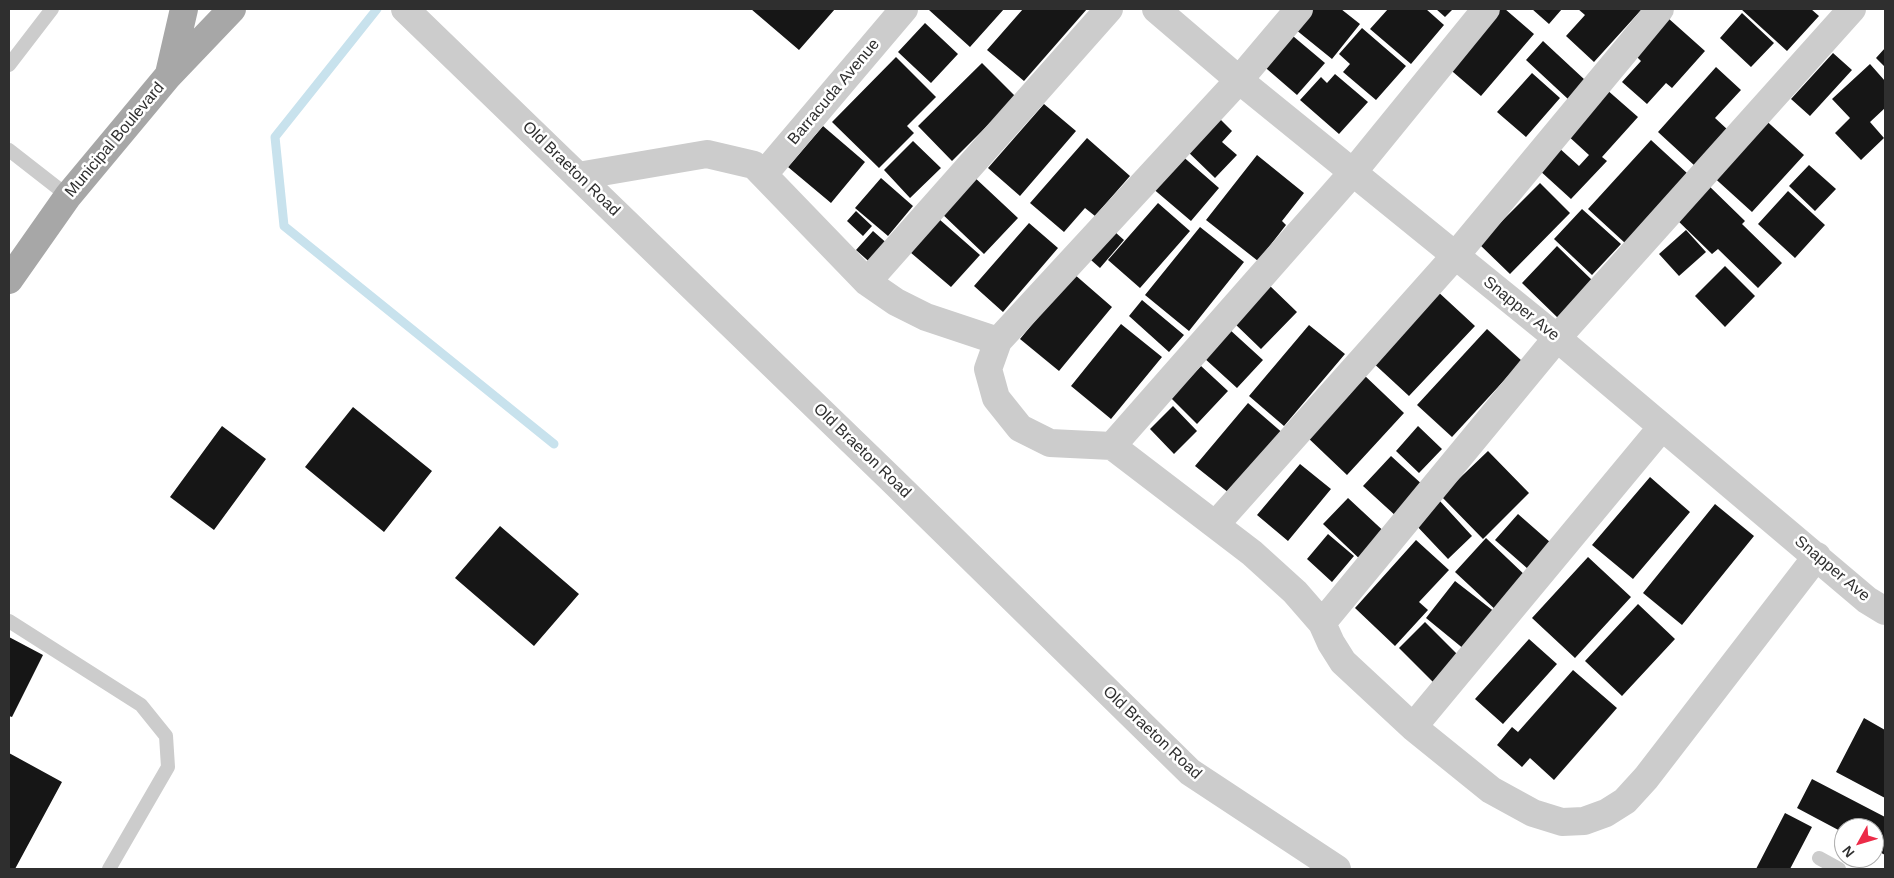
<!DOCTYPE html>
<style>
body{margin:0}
#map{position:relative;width:1894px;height:878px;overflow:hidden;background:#fff;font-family:Helvetica,sans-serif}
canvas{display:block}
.frame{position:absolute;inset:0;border:10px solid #2f2f2f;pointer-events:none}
.north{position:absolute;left:1834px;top:818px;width:50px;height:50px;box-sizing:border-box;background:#fff;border:1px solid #acacac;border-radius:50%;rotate:231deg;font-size:14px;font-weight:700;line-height:20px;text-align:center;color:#2f2f2f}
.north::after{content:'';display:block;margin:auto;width:18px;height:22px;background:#ec2b48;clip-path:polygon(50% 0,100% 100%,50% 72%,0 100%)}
</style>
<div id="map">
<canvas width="1894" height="878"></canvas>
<div class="frame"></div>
<div class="north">N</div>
</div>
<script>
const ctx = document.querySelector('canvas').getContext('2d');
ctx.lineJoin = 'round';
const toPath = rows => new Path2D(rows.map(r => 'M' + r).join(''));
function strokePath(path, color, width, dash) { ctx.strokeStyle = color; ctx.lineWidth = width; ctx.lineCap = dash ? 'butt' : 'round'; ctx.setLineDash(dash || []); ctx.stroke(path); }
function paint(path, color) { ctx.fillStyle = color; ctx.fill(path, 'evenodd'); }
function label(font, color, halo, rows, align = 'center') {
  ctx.font = font + ' Helvetica,sans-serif'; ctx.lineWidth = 5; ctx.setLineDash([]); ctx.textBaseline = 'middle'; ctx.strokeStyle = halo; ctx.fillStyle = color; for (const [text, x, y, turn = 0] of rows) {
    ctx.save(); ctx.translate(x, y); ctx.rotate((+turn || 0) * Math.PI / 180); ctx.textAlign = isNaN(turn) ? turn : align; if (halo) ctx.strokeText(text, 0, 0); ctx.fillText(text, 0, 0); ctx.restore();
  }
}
strokePath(toPath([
 [377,9,275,137,284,226,554,444]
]), '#c8e2ed', 9);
paint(toPath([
 [751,9,835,9,799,50],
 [930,9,1004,9,970,47,929,10],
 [1023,9,1087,9,1024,81,987,50],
 [1303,9,1341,9,1360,24,1332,59,1290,25],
 [1388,9,1426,9,1444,25,1411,64,1370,29],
 [1436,9,1453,9,1445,17],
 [1495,9,1505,9,1534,34,1481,96,1446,66],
 [1532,9,1562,9,1549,24],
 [1578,9,1642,9,1594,62,1566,36,1585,15],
 [1741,9,1811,9,1819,16,1787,51],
 [1742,13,1774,43,1751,67,1720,38],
 [1668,18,1705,51,1672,88,1666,83,1647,104,1622,82,1641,61,1635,55],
 [925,23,958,54,931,83,898,52],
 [1362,28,1406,66,1376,100,1343,72,1350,64,1339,54],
 [1287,31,1325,63,1297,95,1260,63],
 [1543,41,1585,80,1568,99,1526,60],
 [1885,48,1885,67,1876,58],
 [1833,53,1852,70,1810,116,1791,99],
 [896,57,936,97,907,126,914,133,879,168,832,122],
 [982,63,1016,97,952,161,918,126],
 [1870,64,1885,81,1885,108,1870,122,1884,138,1861,160,1835,133,1850,118,1832,99],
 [1716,67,1741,90,1715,118,1728,130,1695,166,1658,132],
 [1532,73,1560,98,1526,137,1497,112],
 [1335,74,1368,102,1339,134,1300,100,1321,77,1327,83],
 [1606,89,1638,117,1602,157,1607,161,1571,199,1538,169,1558,147,1579,166,1589,155,1566,134],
 [1044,104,1076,131,1020,196,988,168],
 [1214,113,1232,131,1222,142,1237,155,1215,178,1182,146],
 [1761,116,1804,155,1752,212,1709,173],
 [823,126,865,162,831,203,788,167],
 [1087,138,1130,176,1095,216,1085,208,1064,232,1030,203],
 [1651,140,1688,174,1625,243,1588,209],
 [913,141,941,168,910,198,884,170],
 [1180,154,1219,188,1191,221,1151,187],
 [1257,155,1304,193,1282,221,1286,225,1258,261,1206,220],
 [1809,165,1836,189,1815,211,1789,186],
 [972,175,1018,218,984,254,938,210],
 [881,178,913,206,888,236,855,208],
 [1705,182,1745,221,1742,224,1782,263,1758,288,1718,249,1712,254,1672,215],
 [1540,183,1570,213,1510,274,1479,244],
 [1788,191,1825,225,1795,258,1758,224],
 [1158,203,1190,231,1140,288,1108,260],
 [1582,209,1621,244,1592,275,1554,239],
 [856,211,872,226,863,236,847,221],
 [939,219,980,255,951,287,910,252],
 [1029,223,1058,248,1003,312,974,286],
 [1200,227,1244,262,1189,331,1145,295],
 [1686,230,1706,252,1679,276,1659,254],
 [873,231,890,246,874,266,856,250],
 [1115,232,1124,240,1100,268,1091,260],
 [1557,246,1594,282,1559,319,1522,283],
 [1725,266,1755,296,1725,327,1695,296],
 [1074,274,1112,307,1059,371,1020,339],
 [1269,285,1297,312,1261,349,1233,322],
 [1435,289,1475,326,1409,396,1370,360],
 [1142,300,1184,335,1169,352,1129,316],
 [1121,324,1162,357,1111,419,1071,386],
 [1309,325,1345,354,1284,426,1249,396],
 [1229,329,1263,360,1237,388,1203,357],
 [1487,329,1522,361,1452,437,1417,405],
 [1201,366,1228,391,1197,424,1171,398],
 [1363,374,1404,413,1347,475,1306,436],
 [1248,403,1285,435,1234,497,1195,466],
 [1173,406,1197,431,1174,454,1150,429],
 [353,407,432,471,384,532,305,467],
 [222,426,266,459,214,530,170,497],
 [1418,426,1442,449,1419,473,1396,451],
 [1488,451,1529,493,1483,539,1441,496],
 [1391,456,1425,487,1397,517,1363,486],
 [1300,464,1331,489,1288,541,1257,515],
 [1650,477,1690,512,1633,579,1592,545],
 [1348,498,1390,537,1365,564,1323,524],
 [1439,500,1472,536,1448,559,1414,523],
 [1715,504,1754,536,1682,625,1643,593],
 [1518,514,1559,550,1536,576,1495,540],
 [500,526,579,594,534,646,455,578],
 [1328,534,1354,556,1332,582,1307,559],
 [1486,538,1529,579,1498,612,1455,572],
 [1416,540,1449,570,1419,602,1428,610,1395,646,1355,608],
 [1588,557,1631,597,1575,658,1532,618],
 [1455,581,1500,616,1470,654,1426,618],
 [1638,604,1675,639,1622,696,1585,661],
 [1425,622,1463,660,1437,686,1399,648],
 [9,637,43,655,12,717,9,716],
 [1529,639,1557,664,1503,724,1475,699],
 [1573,670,1617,708,1554,780,1530,758,1522,767,1497,745,1512,727,1518,732],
 [1864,718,1885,730,1885,798,1836,772],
 [9,753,62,782,15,869,9,869],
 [1812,779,1885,817,1885,855,1874,849,1874,828,1844,828,1844,833,1797,808],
 [1785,813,1812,827,1790,869,1756,869]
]), '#161616');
strokePath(toPath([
 [9,65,52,9],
 [9,150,68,196],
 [9,621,141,705,166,736,168,767,109,869],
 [1819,858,1839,869]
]), '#ccc', 14);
strokePath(toPath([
 [1156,9,1239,80,1557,338,1867,600,1885,611],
 [764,174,904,9],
 [578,176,707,154,754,165,867,282,896,302,926,317,998,341,988,369,996,398,1020,428,1050,443,1112,446,1252,553,1295,592,1322,623,1331,643,1343,662,1413,727,1491,790,1533,813,1562,822,1584,821,1606,813,1625,801,1646,778,1817,556],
 [867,282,1109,9],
 [998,341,1239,80,1299,9],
 [1112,446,1354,171,1486,9],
 [1216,524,1455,256,1660,9],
 [1322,623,1557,338,1852,9],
 [1413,727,1662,427]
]), '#ccc', 28);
strokePath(toPath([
 [405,9,890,478,1190,772,1337,869]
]), '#ccc', 28);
strokePath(toPath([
 [169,74,184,9],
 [9,280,68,196,168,76,232,9]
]), '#a7a7a7', 28);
label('16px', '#2f2f2f', '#fff', [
 ["Barracuda Avenue",834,92,-50],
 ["Municipal Boulevard",115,140,-50],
 ["Old Braeton Road",571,169,44],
 ["Snapper Ave",1521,309,39],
 ["Old Braeton Road",862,451,44],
 ["Snapper Ave",1832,569,40],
 ["Old Braeton Road",1152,733,43]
]);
</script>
